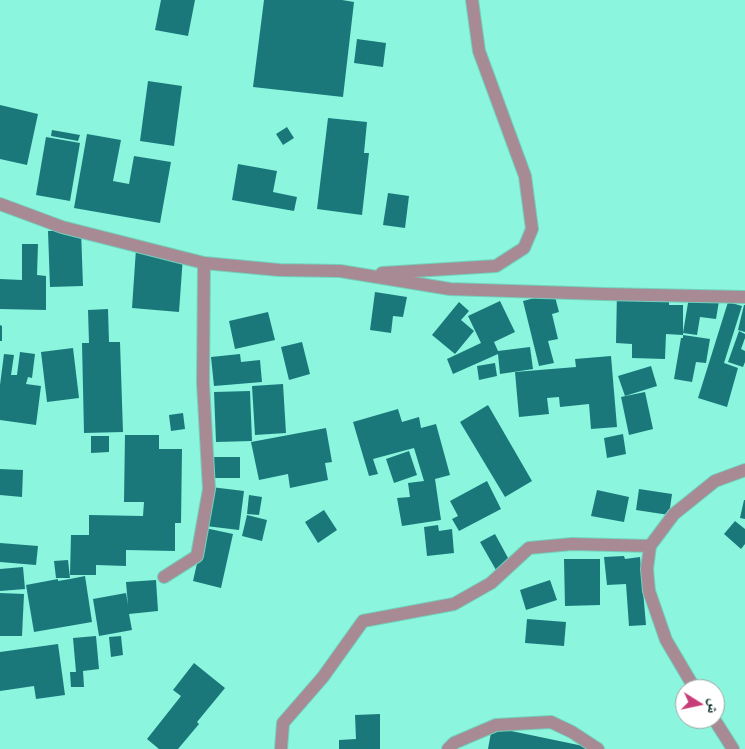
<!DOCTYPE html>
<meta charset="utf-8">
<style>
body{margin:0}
#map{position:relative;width:745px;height:749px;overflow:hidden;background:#8bf5de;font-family:"Work Sans","Noto Naskh Arabic",sans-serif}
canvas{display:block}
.north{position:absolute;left:675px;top:679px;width:50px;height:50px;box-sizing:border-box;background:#fff;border:1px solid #9baaa7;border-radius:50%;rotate:100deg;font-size:14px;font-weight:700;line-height:20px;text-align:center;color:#062a23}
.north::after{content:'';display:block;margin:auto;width:18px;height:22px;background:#c73d78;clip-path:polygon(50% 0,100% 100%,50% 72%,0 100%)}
</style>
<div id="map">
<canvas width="745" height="749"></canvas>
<div class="north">ش</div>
</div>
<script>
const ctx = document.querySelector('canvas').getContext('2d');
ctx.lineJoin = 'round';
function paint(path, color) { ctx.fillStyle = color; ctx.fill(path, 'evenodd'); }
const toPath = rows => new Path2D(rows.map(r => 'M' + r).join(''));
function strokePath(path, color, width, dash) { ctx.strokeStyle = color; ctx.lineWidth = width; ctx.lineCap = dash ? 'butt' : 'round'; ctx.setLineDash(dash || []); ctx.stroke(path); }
paint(toPath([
 [161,0,195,0,188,36,155,30],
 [264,0,342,0,354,2,343,97,253,87],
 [357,39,386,43,383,67,354,63],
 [148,81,182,86,174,146,140,141],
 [0,105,38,114,27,165,0,159],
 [328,118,367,122,364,153,369,153,362,215,317,209],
 [287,127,294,138,283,145,276,134],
 [52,130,80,135,78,141,51,136],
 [87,134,121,140,113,181,129,184,134,156,171,162,160,223,74,208],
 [46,137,80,143,70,201,36,195],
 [238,164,277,171,273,192,297,197,294,211,232,200],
 [388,193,409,196,405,228,383,225],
 [81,230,83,286,50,287,48,231],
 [22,244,38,244,37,275,46,276,46,310,0,309,0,279,22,280],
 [136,249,183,256,179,312,132,308],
 [617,291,669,292,669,305,683,305,683,335,666,334,665,359,632,358,632,344,616,343],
 [375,292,407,297,403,317,393,316,391,333,370,330],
 [554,293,559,312,552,314,558,339,548,341,554,363,539,366,523,301],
 [689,297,719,301,716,319,700,317,697,335,683,333],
 [500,301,515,332,494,342,498,351,530,347,533,369,500,374,498,354,453,374,447,359,481,343,468,316],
 [459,302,469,311,461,320,474,331,455,354,432,335],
 [728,302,742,306,724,363,738,368,727,407,698,398],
 [744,305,745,305,745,332,738,330],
 [108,309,109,342,120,342,123,432,84,433,82,343,89,343,88,310],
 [268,312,275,340,235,349,229,321],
 [0,325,2,326,2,341,0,341],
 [739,331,745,334,745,338,741,349,745,351,745,362,743,367,728,362],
 [683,335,710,339,706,363,696,362,692,382,674,379,681,338,683,338],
 [302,342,310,374,289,380,281,347],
 [73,348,79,398,47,402,41,352],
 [20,352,35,354,32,378,28,377,26,384,41,386,36,425,0,420,0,385,4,354,14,355,11,375,17,375],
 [240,354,241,362,260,360,262,382,214,386,211,357],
 [611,356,617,427,591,429,589,404,560,407,559,397,547,398,549,414,519,417,515,372,576,367,575,359],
 [495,363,497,376,479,380,477,366],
 [651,366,657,386,625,396,618,376],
 [283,384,286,433,255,435,252,386],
 [250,391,252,441,216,442,214,392],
 [645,392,653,429,629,435,621,397],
 [488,405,532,481,505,497,460,422],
 [398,409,402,422,419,417,421,428,436,424,450,475,435,479,441,520,402,526,397,498,410,497,408,483,424,481,414,448,373,459,378,474,369,476,353,422],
 [183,413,185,429,171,431,169,415],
 [326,428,332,462,325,463,328,480,290,488,288,474,259,480,251,442],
 [623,434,626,454,607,458,604,438],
 [125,435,159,435,159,449,182,449,181,523,175,523,175,551,126,550,126,566,96,565,96,575,70,575,71,535,89,535,89,515,143,516,144,502,124,502],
 [91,436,109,436,109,452,91,453],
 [409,451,417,475,394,483,386,459],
 [211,457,240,457,240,478,211,478],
 [0,469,23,470,22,497,0,495],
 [487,481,501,509,459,531,452,519,458,516,450,501],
 [211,487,244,491,239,530,206,526],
 [639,489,672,494,669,515,636,510],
 [597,490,629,497,624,522,591,516],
 [249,495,262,497,259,515,247,514],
 [744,500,745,500,745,519,740,518],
 [324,510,337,530,318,543,305,522],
 [247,515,267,520,262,541,242,536],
 [735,521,745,529,745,544,741,549,724,534],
 [438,525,439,531,452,529,454,553,427,556,424,527],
 [205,528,233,534,221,588,193,581],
 [495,534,514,569,500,577,480,542],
 [0,543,38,546,36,565,0,562],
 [624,556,625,559,640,557,646,625,629,626,626,584,607,585,604,557],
 [564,559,600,559,600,605,565,606],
 [68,560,70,578,56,578,54,561],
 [23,567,25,589,0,591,0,569],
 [85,576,92,622,34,632,26,585,58,579,58,581,70,579,70,580,70,579],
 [156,580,158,611,129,614,132,630,99,636,93,599,126,593,128,605,126,582],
 [550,580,557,600,526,610,520,590],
 [0,593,24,594,22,636,0,636],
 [527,619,566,622,564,646,525,643],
 [96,636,99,669,83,671,84,687,71,687,70,672,76,672,73,638],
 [121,636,123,655,111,657,109,637],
 [58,644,65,695,36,699,34,686,0,691,0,652],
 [194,663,225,688,197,722,199,724,178,749,159,749,147,739,181,696,173,690],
 [380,714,380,749,339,749,339,740,356,739,355,715],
 [492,727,588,747,588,749,488,749]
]), '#1a787b');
const street = toPath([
 [0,204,62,227,204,263,279,270,340,271,450,289,603,294,745,297],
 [382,273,496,266,524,248,532,229,525,176,479,51,472,0],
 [164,577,197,556,209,489,203,383,204,263],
 [695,689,666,640,649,591,647,569,650,546,674,514,715,481,745,470],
 [714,719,733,749],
 [281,749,283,723,323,677,363,621,454,604,491,583,529,548,572,544,650,546],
 [448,749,454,743,496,725,551,722,572,732,598,749]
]);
strokePath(street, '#73d0bc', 14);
strokePath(street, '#a78a93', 12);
</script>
